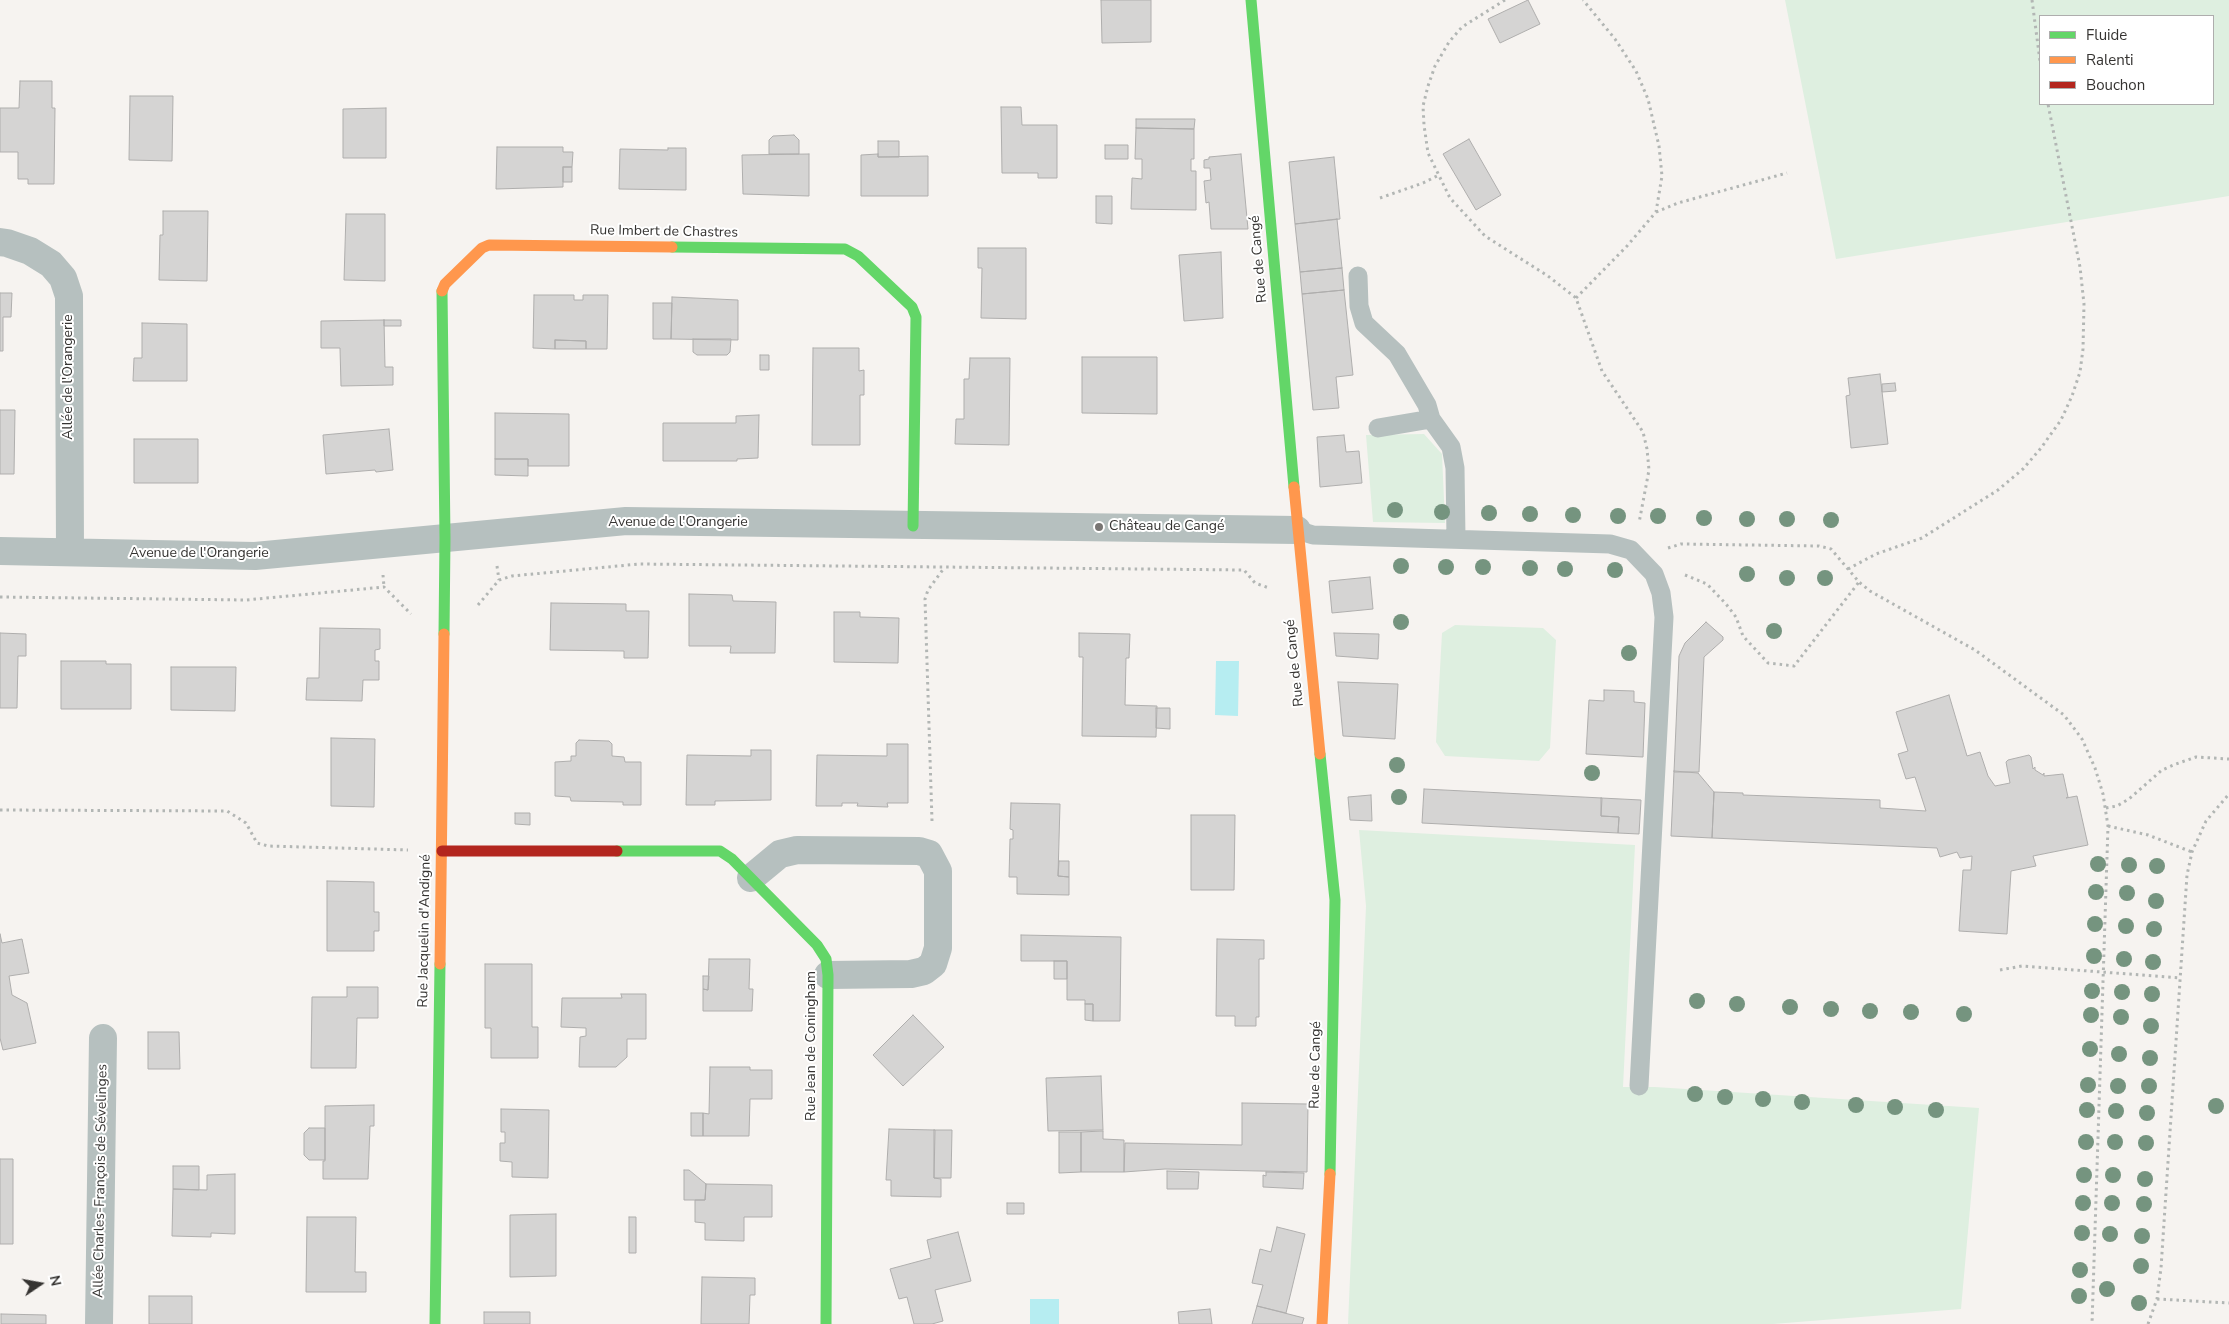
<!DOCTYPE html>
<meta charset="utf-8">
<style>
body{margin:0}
#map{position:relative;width:2229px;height:1324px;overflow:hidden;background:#f6f3f0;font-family:"Nunito Sans",sans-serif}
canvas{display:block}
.legend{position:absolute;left:2039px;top:15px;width:175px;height:90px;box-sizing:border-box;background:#fff;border:1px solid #aeadad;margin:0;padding:6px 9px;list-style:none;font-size:15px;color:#353331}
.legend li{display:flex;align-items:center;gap:10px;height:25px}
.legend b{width:25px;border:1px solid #aeadad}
.north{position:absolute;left:15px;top:1259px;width:50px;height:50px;-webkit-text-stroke:4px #fff;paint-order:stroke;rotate:78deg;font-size:14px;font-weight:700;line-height:20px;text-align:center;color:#353331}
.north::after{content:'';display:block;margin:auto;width:18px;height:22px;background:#353331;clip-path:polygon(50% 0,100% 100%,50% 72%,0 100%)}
</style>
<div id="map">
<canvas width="2229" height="1324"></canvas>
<ul class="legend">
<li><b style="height:6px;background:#63d668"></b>Fluide</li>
<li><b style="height:6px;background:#ff974d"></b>Ralenti</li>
<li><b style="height:6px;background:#b3261e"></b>Bouchon</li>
</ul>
<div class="north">N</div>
</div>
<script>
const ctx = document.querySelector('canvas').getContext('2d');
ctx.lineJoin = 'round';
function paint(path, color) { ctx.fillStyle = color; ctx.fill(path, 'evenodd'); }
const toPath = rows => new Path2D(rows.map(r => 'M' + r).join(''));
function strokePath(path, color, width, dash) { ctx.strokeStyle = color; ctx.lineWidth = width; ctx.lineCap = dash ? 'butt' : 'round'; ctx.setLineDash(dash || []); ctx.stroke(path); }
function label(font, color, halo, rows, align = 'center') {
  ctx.font = font + ' "Nunito Sans",sans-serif'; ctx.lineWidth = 4; ctx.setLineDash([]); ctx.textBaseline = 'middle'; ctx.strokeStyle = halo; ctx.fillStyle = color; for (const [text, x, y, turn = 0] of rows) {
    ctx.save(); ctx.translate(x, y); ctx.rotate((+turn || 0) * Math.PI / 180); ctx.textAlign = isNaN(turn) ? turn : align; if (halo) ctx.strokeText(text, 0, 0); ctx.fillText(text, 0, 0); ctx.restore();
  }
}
paint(toPath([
 [1785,0,2229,0,2229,196,1836,259],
 [2040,16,2213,16,2213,104,2040,104],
 [1424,434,1442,454,1445,523,1373,522,1366,435],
 [1455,625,1543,628,1556,640,1550,748,1539,761,1445,756,1436,742,1442,633],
 [1359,830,1635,845,1623,1087,1655,1087,1979,1108,1961,1309,1773,1324,1348,1324,1366,906]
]), '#deefe0');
paint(toPath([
 [1216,661,1239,661,1238,716,1215,715],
 [1030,1299,1059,1299,1059,1324,1030,1324]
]), '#b6edf1');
const building = toPath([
 [1101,0,1151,0,1151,42,1102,43,1101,0],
 [1528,0,1540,24,1500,43,1488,19,1528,0],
 [20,81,52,81,52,108,55,108,54,184,28,184,28,179,18,179,18,152,0,152,0,108,19,108,20,81],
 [130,96,173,96,172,161,129,160,130,96],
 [1001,107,1021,107,1022,125,1057,125,1057,178,1038,178,1038,173,1002,173,1001,107],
 [386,108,386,158,343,158,343,109,386,108],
 [1136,119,1195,119,1194,129,1136,128,1136,119],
 [1136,128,1194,129,1194,159,1191,159,1191,171,1196,171,1196,210,1131,209,1132,178,1142,179,1142,159,1135,159,1136,128],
 [794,135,799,140,799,154,769,154,769,140,773,136,794,135],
 [1469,139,1501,195,1476,210,1443,154,1469,139],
 [878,141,899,141,899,157,878,157,878,141],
 [1105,145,1128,145,1128,159,1105,159,1105,145],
 [497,147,563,147,563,152,573,152,572,167,563,167,563,187,496,189,497,147],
 [668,148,686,148,686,190,619,189,620,149,668,150,668,148],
 [809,154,809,196,743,194,742,155,809,154],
 [878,154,878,157,928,156,928,196,861,196,861,155,878,154],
 [1241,154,1248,229,1211,229,1209,202,1206,203,1204,181,1211,180,1210,168,1204,168,1204,160,1209,159,1209,157,1241,154],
 [1334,157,1340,219,1295,224,1289,162,1334,157],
 [563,167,572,167,572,182,563,182,563,167],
 [1096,196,1112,196,1112,224,1096,223,1096,196],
 [163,211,208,211,207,281,159,280,160,235,163,235,163,211],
 [346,214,385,214,385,281,344,280,346,214],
 [1337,219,1342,268,1300,272,1295,224,1337,219],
 [978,248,1026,248,1026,319,981,318,982,268,978,268,978,248],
 [1221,252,1223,318,1184,321,1179,255,1221,252],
 [1342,268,1344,290,1302,294,1300,272,1342,268],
 [1344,290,1353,375,1336,377,1339,408,1313,410,1302,294,1344,290],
 [0,293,12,293,11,317,3,317,3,351,0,351,0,293],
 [534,295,574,295,574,300,583,300,583,295,608,295,607,349,586,349,586,341,555,340,555,349,533,348,534,295],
 [672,297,738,300,738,340,671,339,672,297],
 [653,303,672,303,671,339,653,339,653,303],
 [384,320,401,320,401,326,384,326,384,320],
 [384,320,385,367,393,367,393,385,341,386,340,348,321,348,321,321,384,320],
 [142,323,187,324,187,381,133,381,134,358,142,358,142,323],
 [693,339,731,339,730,352,727,355,697,355,693,352,693,339],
 [555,340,586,341,586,349,555,349,555,340],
 [813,348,859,348,859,371,864,370,864,395,860,395,860,445,812,445,813,348],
 [760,355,769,355,769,370,760,370,760,355],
 [1082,357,1157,357,1157,414,1082,413,1082,357],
 [970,358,1010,358,1009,445,955,444,956,419,964,419,964,379,969,379,970,358],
 [1880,374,1888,444,1851,448,1846,396,1850,395,1848,378,1880,374],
 [1895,383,1896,391,1882,392,1882,384,1895,383],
 [0,410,15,410,14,474,0,474,0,410],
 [495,413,569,414,569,466,528,466,528,459,495,459,495,413],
 [759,415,758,458,737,459,737,461,663,461,663,423,736,423,736,416,759,415],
 [389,429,393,470,376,472,375,470,326,474,323,435,389,429],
 [1344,435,1346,452,1359,451,1362,483,1320,487,1317,437,1344,435],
 [134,439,198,439,198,483,134,483,134,439],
 [495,459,528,459,528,476,495,475,495,459],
 [1370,577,1373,609,1332,613,1329,581,1370,577],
 [689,594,732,595,733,601,776,602,775,653,730,653,731,646,689,646,689,594],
 [551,603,626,604,626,611,649,611,648,658,624,658,624,651,550,650,551,603],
 [834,612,860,612,860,617,899,618,898,663,834,662,834,612],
 [1706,622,1723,637,1723,640,1704,657,1699,772,1674,772,1679,656,1685,643,1706,622],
 [320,628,380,629,380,649,375,650,375,661,379,661,379,680,363,680,362,701,306,700,307,678,319,678,320,628],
 [0,633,26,634,26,656,18,656,17,708,0,708,0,633],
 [1079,633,1130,634,1129,658,1126,658,1125,705,1157,706,1156,737,1082,736,1083,657,1079,657,1079,633],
 [1334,633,1379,634,1378,659,1336,656,1334,633],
 [61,661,106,661,106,664,131,664,131,709,61,709,61,661],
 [171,667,236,667,235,711,171,710,171,667],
 [1338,682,1398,684,1395,739,1343,736,1338,682],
 [1604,690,1634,691,1634,702,1645,703,1643,757,1586,754,1589,700,1604,701,1604,690],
 [1949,695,1967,756,1980,752,1988,776,1995,786,2010,783,2006,762,2008,760,2029,755,2031,757,2033,769,2035,767,2035,770,2043,775,2044,773,2044,776,2063,774,2068,797,2066,798,2077,796,2088,845,2033,856,2036,866,2011,871,2007,934,1959,931,1963,870,1971,870,1972,856,1960,858,1957,852,1940,857,1937,848,1712,838,1714,792,1743,793,1743,795,1880,800,1880,808,1926,811,1915,777,1906,779,1898,754,1908,751,1896,712,1949,695],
 [1156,708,1170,708,1170,729,1156,728,1156,708],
 [331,738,375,739,374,807,331,806,331,738],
 [579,740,609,741,612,744,612,756,624,757,625,762,641,762,641,805,623,805,623,802,571,801,570,797,555,796,555,762,571,761,571,756,576,756,576,743,579,740],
 [887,744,908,744,908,803,887,803,888,807,857,806,858,803,842,803,842,806,816,806,817,755,887,756,887,744],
 [751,750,771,750,771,800,715,801,715,805,686,805,687,755,751,756,751,750],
 [1674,771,1698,773,1714,792,1712,838,1671,836,1674,771],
 [1424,789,1602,798,1601,816,1619,817,1618,833,1422,823,1424,789],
 [1371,795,1372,821,1350,820,1348,797,1371,795],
 [1601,798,1641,800,1639,834,1618,833,1619,817,1601,816,1601,798],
 [1011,803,1060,804,1058,876,1069,877,1069,895,1017,894,1017,877,1009,877,1010,839,1013,839,1013,830,1010,829,1011,803],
 [515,813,530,813,530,825,515,824,515,813],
 [1191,815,1235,815,1234,890,1191,890,1191,815],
 [1059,861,1069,861,1069,877,1058,876,1059,861],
 [327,881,374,882,374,912,379,912,379,931,374,931,374,951,327,951,327,881],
 [0,934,2,943,22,939,29,973,9,976,12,995,27,1003,36,1043,3,1050,0,1038,0,934],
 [1021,935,1121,937,1120,1021,1093,1021,1093,1004,1085,1004,1085,1000,1067,1000,1067,961,1021,961,1021,935],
 [1217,939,1264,940,1264,959,1259,959,1259,1017,1256,1017,1256,1026,1235,1026,1235,1016,1216,1016,1217,939],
 [709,959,750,959,749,989,753,989,752,1011,703,1011,703,989,708,990,709,959],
 [1054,961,1067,961,1067,979,1054,979,1054,961],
 [485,964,532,964,532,1027,538,1027,538,1058,491,1058,491,1028,485,1028,485,964],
 [703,976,709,976,708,990,703,989,703,976],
 [347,987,378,987,378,1018,357,1018,356,1068,311,1068,312,997,347,997,347,987],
 [621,994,646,994,646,1039,627,1039,627,1057,616,1067,579,1067,580,1037,586,1036,586,1028,561,1027,562,998,622,998,621,994],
 [1085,1004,1093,1004,1093,1021,1085,1020,1085,1004],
 [913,1015,944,1047,903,1086,873,1055,913,1015],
 [148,1032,179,1032,180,1069,148,1069,148,1032],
 [710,1067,750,1067,750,1070,772,1070,772,1099,750,1099,749,1136,703,1136,703,1113,709,1114,710,1067],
 [1101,1076,1103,1130,1048,1131,1046,1078,1101,1076],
 [1242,1103,1308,1104,1307,1172,1165,1169,1124,1172,1125,1143,1242,1145,1242,1103],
 [374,1105,374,1126,370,1126,368,1179,323,1179,323,1161,325,1161,325,1106,374,1105],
 [501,1109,549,1110,548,1178,512,1177,512,1162,500,1161,500,1143,505,1143,505,1132,501,1132,501,1109],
 [691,1113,703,1113,703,1136,691,1136,691,1113],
 [309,1128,325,1128,325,1160,309,1160,304,1155,304,1133,309,1128],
 [889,1129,935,1130,934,1178,941,1179,941,1197,891,1196,891,1180,886,1180,889,1129],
 [934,1130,952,1130,951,1178,934,1178,934,1130],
 [1103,1131,1103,1139,1124,1140,1124,1172,1081,1172,1081,1132,1103,1131],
 [1059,1132,1081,1132,1081,1172,1059,1173,1059,1132],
 [0,1159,13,1159,13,1244,0,1244,0,1159],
 [173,1166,199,1166,199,1190,173,1189,173,1166],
 [684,1170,689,1170,706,1184,705,1200,684,1200,684,1170],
 [1167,1171,1199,1172,1198,1189,1167,1189,1167,1171],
 [1266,1172,1304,1173,1303,1189,1263,1187,1263,1175,1266,1176,1266,1172],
 [235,1174,235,1234,211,1233,211,1237,172,1236,173,1189,207,1190,207,1175,235,1174],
 [706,1184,772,1185,772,1217,744,1217,744,1241,705,1240,705,1223,695,1222,695,1200,705,1200,706,1184],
 [1007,1203,1024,1203,1024,1214,1007,1214,1007,1203],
 [556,1214,556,1276,510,1277,510,1215,556,1214],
 [307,1217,356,1217,355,1272,366,1272,366,1292,306,1292,307,1217],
 [629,1217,636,1217,636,1253,629,1253,629,1217],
 [1277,1227,1305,1234,1286,1313,1257,1306,1263,1285,1252,1283,1260,1249,1271,1252,1277,1227],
 [958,1232,971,1281,935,1290,943,1321,932,1324,914,1324,907,1297,899,1299,890,1269,931,1258,927,1240,958,1232],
 [702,1277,755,1278,755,1295,750,1295,749,1324,701,1324,702,1277],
 [149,1296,192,1296,192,1324,149,1324,149,1296],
 [1257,1306,1304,1318,1302,1324,1252,1324,1257,1306],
 [1210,1309,1212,1324,1179,1324,1178,1312,1210,1309],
 [484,1312,530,1312,530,1324,484,1324,484,1312],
 [1,1314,46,1315,46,1324,1,1324,1,1314]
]);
paint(building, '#d5d4d3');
strokePath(building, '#afaead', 1);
strokePath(toPath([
 [1505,0,1462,27,1449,42,1435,66,1428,86,1423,106,1424,125,1428,153,1450,198,1485,236,1548,276,1576,298,1602,371,1643,432,1647,449,1649,470,1639,523],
 [2032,0,2040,61],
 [1380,198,1423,183,1439,175],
 [1656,212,1678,203,1787,173],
 [1576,298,1627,246,1656,212,1662,176,1659,146,1648,99,1636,71,1615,39,1583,0],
 [1668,548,1681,544,1819,546,1831,549,1859,582,1870,591,1975,650,2064,715,2082,739,2095,768,2103,794,2108,826,2092,1324],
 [497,566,499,580],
 [1848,569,1876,554,1922,538,1998,490,2023,469,2041,448,2061,420,2072,396,2080,372,2083,349,2084,304,2080,267,2048,104],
 [383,575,384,587],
 [1685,575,1707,584,1726,604,1736,617,1743,636,1768,663,1794,666,1859,582],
 [0,597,246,600,384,587,411,614],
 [478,605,499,580,512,576,639,564,1244,570,1255,583,1269,588],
 [2106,808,2117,806,2129,799,2162,770,2176,764,2196,757,2229,759],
 [0,810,227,811,246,823,257,843,268,846,408,850],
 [932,821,925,599,928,590,944,568],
 [2108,826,2148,835,2192,852],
 [2000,970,2022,966,2181,978],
 [2157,1299,2229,1303],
 [2148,1324,2157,1299,2161,1268,2187,875,2192,852,2206,821,2229,794]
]), '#b2b6b4', 3, [2.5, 4]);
strokePath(toPath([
 [1358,276,1359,306,1364,323,1397,354,1427,405,1431,419,1451,447,1455,468,1456,538],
 [1378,428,1431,419],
 [1297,530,1313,535,1610,544,1631,550,1654,574,1661,593,1664,617,1639,1086]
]), '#b6c0bf', 19);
strokePath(toPath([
 [0,242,7,243,30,251,51,264,63,278,69,296,70,552],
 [0,551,255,556,626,521,1297,530],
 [751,878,780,854,797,850,919,851,929,854,938,871,938,948,933,964,924,971,911,974,828,975],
 [99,1324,103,1038]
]), '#b6c0bf', 28);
strokePath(toPath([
 [1251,0,1294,487],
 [672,247,845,249,858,256,912,307,916,317,913,526],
 [442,291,445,538,444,634],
 [1320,754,1335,900,1330,1174],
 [617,851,720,851,732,859,817,945,826,959,828,975,826,1324],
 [435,1324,440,964]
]), '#63d668', 11);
strokePath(toPath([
 [442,291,445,284,482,248,489,245,672,247],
 [1294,487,1320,754],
 [440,964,444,634],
 [1322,1324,1330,1174]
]), '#ff974d', 11);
strokePath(toPath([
 [442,851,617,851]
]), '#b3261e', 11);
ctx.fillStyle = '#75947f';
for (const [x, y] of [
 [1395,510],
 [1442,512],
 [1489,513],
 [1530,514],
 [1573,515],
 [1618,516],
 [1658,516],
 [1704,518],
 [1747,519],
 [1787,519],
 [1831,520],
 [1401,566],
 [1446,567],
 [1483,567],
 [1530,568],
 [1565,569],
 [1615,570],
 [1747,574],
 [1787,578],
 [1825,578],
 [1401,622],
 [1774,631],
 [1629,653],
 [1397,765],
 [1592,773],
 [1399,797],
 [2098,864],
 [2129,865],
 [2157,866],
 [2096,892],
 [2127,893],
 [2156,901],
 [2095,924],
 [2126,926],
 [2154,929],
 [2094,956],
 [2124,959],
 [2153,962],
 [2092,991],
 [2122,992],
 [2152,994],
 [1697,1001],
 [1737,1004],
 [1790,1007],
 [1831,1009],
 [1870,1011],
 [1911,1012],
 [1964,1014],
 [2091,1015],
 [2121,1017],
 [2151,1026],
 [2090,1049],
 [2119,1054],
 [2150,1058],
 [2088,1085],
 [2118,1086],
 [2149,1086],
 [1695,1094],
 [1725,1097],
 [1763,1099],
 [1802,1102],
 [1856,1105],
 [2216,1106],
 [1895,1107],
 [1936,1110],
 [2087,1110],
 [2116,1111],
 [2147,1113],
 [2086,1142],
 [2115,1142],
 [2146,1143],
 [2084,1175],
 [2113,1175],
 [2145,1179],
 [2083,1203],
 [2112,1203],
 [2144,1204],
 [2082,1233],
 [2110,1234],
 [2142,1236],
 [2141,1266],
 [2080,1270],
 [2107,1289],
 [2079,1296],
 [2139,1303]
]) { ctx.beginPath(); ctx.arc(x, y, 8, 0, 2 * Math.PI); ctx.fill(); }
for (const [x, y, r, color] of [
 [1099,527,5,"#797674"]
]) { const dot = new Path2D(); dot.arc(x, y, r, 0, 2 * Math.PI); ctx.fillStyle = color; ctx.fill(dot); strokePath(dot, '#fff', 2); }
label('14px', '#353331', '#fff', [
 ["Rue Imbert de Chastres",664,232,1],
 ["Rue de Cangé",1259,259,-95],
 ["Allée de l'Orangerie",69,377,-90],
 ["Avenue de l'Orangerie",678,523],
 ["Avenue de l'Orangerie",199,554],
 ["Rue de Cangé",1295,663,-96],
 ["Rue Jacquelin d'Andigné",425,931,-89],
 ["Rue Jean de Coningham",812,1046,-90],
 ["Rue de Cangé",1316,1065,-89],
 ["Allée Charles-François de Sévelinges",101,1181,-89]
]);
label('14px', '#353331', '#fff', [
 ["Château de Cangé",1109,527]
], 'left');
</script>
